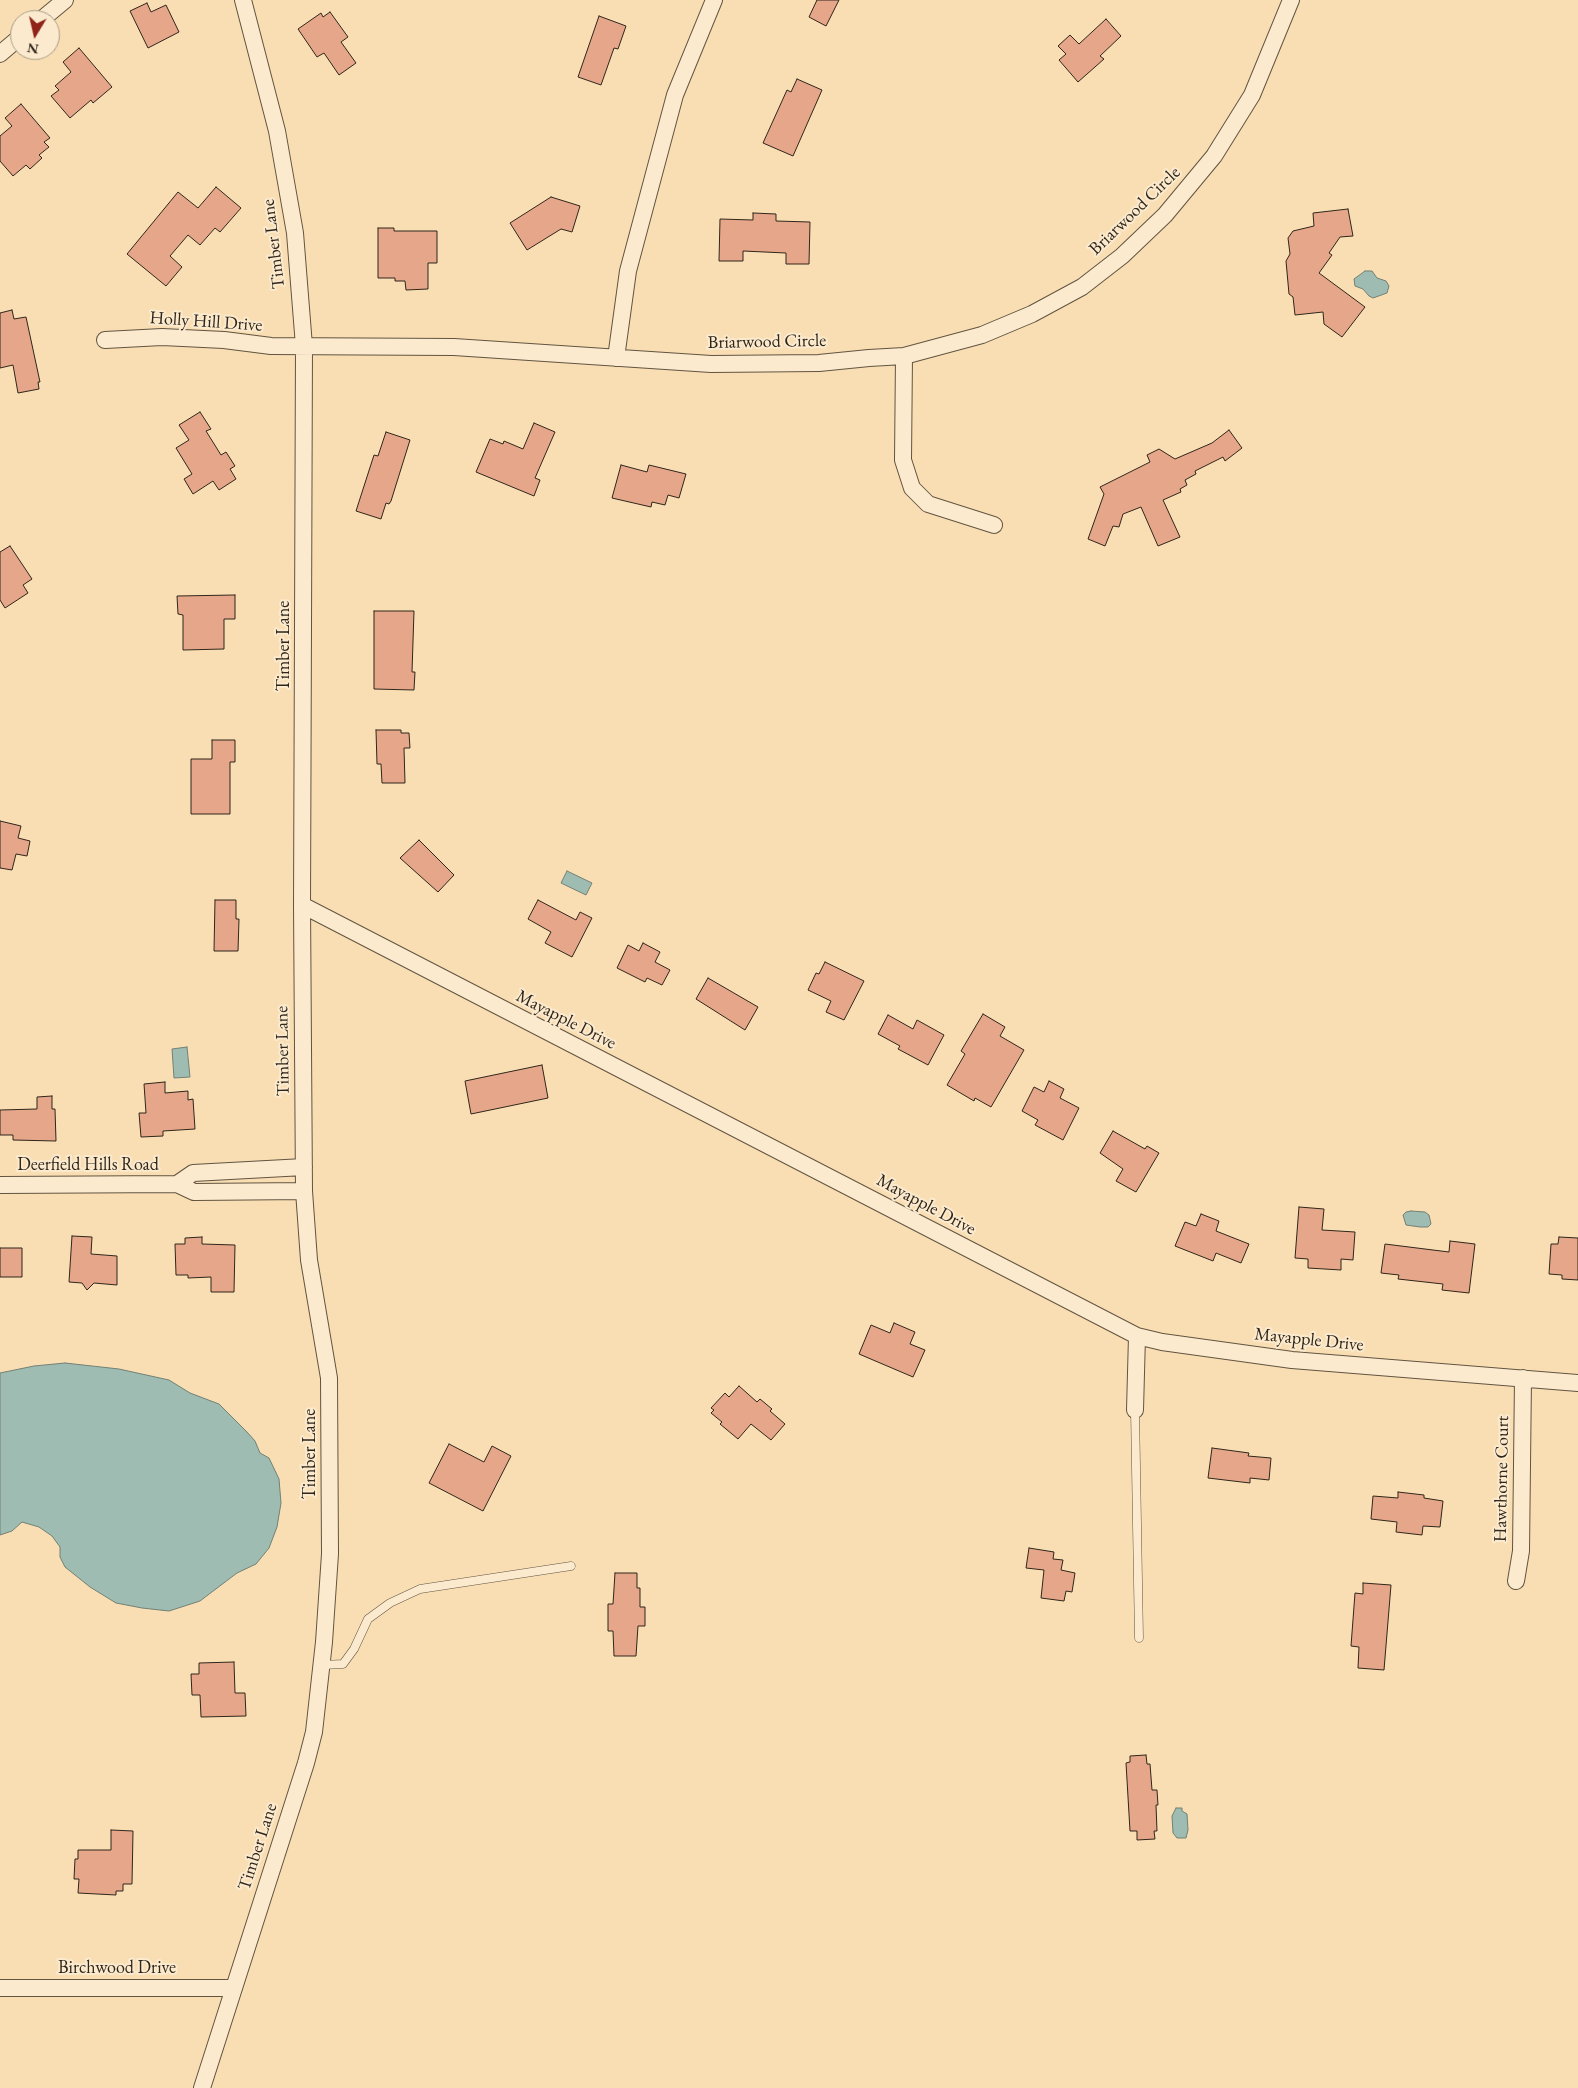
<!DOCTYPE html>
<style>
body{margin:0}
#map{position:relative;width:1578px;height:2088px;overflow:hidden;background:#f9deb4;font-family:"EB Garamond",serif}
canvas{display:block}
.north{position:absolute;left:10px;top:10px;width:50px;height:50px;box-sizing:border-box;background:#fbeace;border:1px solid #a99c86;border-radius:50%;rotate:189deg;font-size:14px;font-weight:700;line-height:20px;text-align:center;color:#2f261a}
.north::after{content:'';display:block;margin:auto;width:18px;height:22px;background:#8f2418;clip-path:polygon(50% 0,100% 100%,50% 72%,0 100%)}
</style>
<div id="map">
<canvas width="1578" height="2088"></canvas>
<div class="north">N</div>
</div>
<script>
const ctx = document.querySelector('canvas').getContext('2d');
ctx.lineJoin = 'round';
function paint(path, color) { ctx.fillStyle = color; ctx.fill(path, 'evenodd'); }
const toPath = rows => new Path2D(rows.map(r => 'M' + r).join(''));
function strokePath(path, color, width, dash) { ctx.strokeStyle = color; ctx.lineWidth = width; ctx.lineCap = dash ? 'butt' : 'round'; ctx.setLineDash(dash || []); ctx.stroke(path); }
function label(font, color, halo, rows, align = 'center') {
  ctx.font = font + ' "EB Garamond",serif'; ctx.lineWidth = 4; ctx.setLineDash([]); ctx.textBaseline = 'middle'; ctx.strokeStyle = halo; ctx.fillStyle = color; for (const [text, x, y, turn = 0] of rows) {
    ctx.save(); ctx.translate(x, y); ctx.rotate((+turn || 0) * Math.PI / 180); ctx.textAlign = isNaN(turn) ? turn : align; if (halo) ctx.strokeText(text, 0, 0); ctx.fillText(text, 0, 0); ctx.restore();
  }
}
const water = toPath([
 [1365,271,1372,271,1377,278,1386,281,1389,286,1387,293,1373,298,1369,296,1363,289,1355,286,1354,279,1365,271],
 [567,871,592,883,586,895,561,883,567,871],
 [187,1047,190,1077,174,1078,172,1049,187,1047],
 [1411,1211,1425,1212,1429,1215,1431,1224,1428,1227,1420,1227,1406,1225,1403,1215,1406,1212,1411,1211],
 [65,1363,119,1369,169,1380,190,1393,219,1404,247,1432,255,1441,260,1453,269,1458,279,1479,281,1503,277,1527,269,1548,256,1564,237,1573,200,1601,169,1611,142,1608,116,1603,90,1587,65,1567,60,1557,60,1547,52,1536,39,1527,22,1522,12,1531,0,1535,0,1373,34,1366,65,1363],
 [1176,1808,1182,1808,1182,1811,1187,1814,1188,1830,1186,1838,1177,1838,1173,1833,1172,1816,1176,1808]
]);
paint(water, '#9ebcb1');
strokePath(water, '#728075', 1);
const building = toPath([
 [817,0,839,0,826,26,809,17,817,0],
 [147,3,151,12,166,5,179,32,148,48,130,11,147,3],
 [330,12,348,37,341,42,356,63,339,75,324,53,317,57,298,29,321,13,323,17,330,12],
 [599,16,626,26,618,49,614,48,601,85,578,77,599,16],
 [1106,19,1121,36,1100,56,1104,59,1078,82,1059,60,1066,54,1058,46,1070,35,1079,44,1106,19],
 [79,48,112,87,93,103,91,100,70,118,51,96,59,90,55,86,71,72,63,62,79,48],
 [797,79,822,90,793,156,763,143,787,90,791,92,797,79],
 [21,104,50,138,44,142,49,147,39,155,42,158,30,169,26,165,13,176,0,161,0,136,12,126,5,118,21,104],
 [216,187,241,208,220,232,215,228,200,245,188,235,170,256,182,267,166,286,127,254,178,192,198,208,216,187],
 [551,197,580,206,572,232,561,229,527,250,510,223,551,197],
 [1348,209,1353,236,1340,237,1329,253,1332,255,1319,273,1365,307,1342,337,1324,324,1323,312,1295,315,1293,297,1289,294,1286,261,1290,254,1288,238,1293,231,1314,226,1313,213,1348,209],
 [753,213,776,214,776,221,810,222,809,264,786,264,786,253,743,251,743,261,719,261,720,219,753,220,753,213],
 [378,228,394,228,394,231,437,231,437,263,428,263,428,289,406,290,405,281,395,281,395,278,378,278,378,228],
 [12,310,14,319,26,317,40,382,38,382,39,389,18,393,13,365,0,368,0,313,12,310],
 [200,412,211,429,206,431,221,455,226,452,235,466,230,469,236,479,219,490,213,481,193,494,184,479,192,474,176,448,189,440,179,425,200,412],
 [534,423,555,432,535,478,540,480,534,496,476,472,490,439,503,444,504,441,523,449,534,423],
 [1229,430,1242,448,1225,461,1223,457,1195,471,1196,474,1185,480,1187,485,1180,489,1181,492,1163,500,1180,537,1158,546,1141,507,1123,514,1119,527,1113,526,1105,546,1088,539,1104,494,1100,487,1150,462,1147,455,1159,449,1175,459,1212,443,1229,430],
 [386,432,410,440,391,501,389,504,386,503,381,519,356,511,374,455,378,456,386,432],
 [621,465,647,472,649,465,686,474,679,498,668,495,665,505,652,502,651,507,612,498,621,465],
 [10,546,32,579,23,585,28,593,5,608,0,600,0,552,10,546],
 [235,595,235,619,224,619,224,649,183,650,183,615,178,614,177,596,235,595],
 [374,611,414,611,412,672,415,672,414,690,374,689,374,611],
 [376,730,401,730,401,733,409,733,410,748,404,748,405,783,382,783,381,764,377,764,376,730],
 [212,740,235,740,235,762,230,762,230,814,191,814,191,759,212,759,212,740],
 [0,821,21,826,18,838,30,841,27,856,16,854,12,870,0,868,0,821],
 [419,840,454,875,438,892,400,858,419,840],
 [215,900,236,900,236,919,239,919,238,951,214,951,215,900],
 [538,900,576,920,580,912,592,918,572,957,545,943,551,932,528,919,538,900],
 [643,943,660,952,655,962,670,970,662,985,647,978,645,982,617,968,628,945,639,951,643,943],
 [825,962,864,981,844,1020,826,1012,831,1001,808,990,816,973,819,974,825,962],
 [708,978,758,1007,745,1030,696,999,708,978],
 [983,1014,1005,1027,1000,1036,1024,1050,991,1107,975,1098,974,1101,947,1085,965,1054,961,1051,983,1014],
 [888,1015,913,1029,917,1020,944,1035,928,1065,898,1049,900,1046,878,1034,888,1015],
 [542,1065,548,1098,471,1114,465,1081,542,1065],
 [1049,1081,1064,1089,1060,1098,1079,1108,1063,1140,1035,1125,1038,1120,1022,1111,1034,1087,1044,1092,1049,1081],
 [165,1082,165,1093,188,1091,188,1100,193,1099,195,1129,163,1131,163,1136,141,1137,139,1113,146,1113,144,1084,165,1082],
 [52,1096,52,1109,55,1109,56,1141,13,1140,13,1135,0,1135,0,1110,37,1109,37,1097,52,1096],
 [1113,1131,1145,1149,1147,1146,1159,1153,1136,1192,1116,1181,1123,1169,1100,1153,1113,1131],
 [1299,1207,1324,1209,1322,1230,1355,1232,1353,1260,1341,1259,1341,1270,1308,1268,1308,1259,1295,1258,1299,1207],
 [1201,1214,1219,1221,1216,1231,1249,1244,1241,1263,1216,1253,1213,1261,1175,1246,1185,1222,1196,1226,1201,1214],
 [72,1236,92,1237,91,1254,117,1256,117,1285,94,1283,87,1290,82,1283,69,1282,72,1236],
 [202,1237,202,1244,235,1245,234,1292,211,1292,211,1277,188,1278,188,1275,176,1275,175,1244,185,1244,185,1238,202,1237],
 [1559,1237,1578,1238,1578,1280,1562,1279,1562,1275,1549,1274,1551,1244,1558,1244,1559,1237],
 [1450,1241,1475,1244,1469,1293,1442,1290,1443,1284,1398,1279,1399,1275,1381,1273,1385,1244,1449,1252,1450,1241],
 [0,1248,22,1248,22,1277,0,1277,0,1248],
 [894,1323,915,1332,910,1344,925,1350,913,1377,859,1354,871,1325,890,1333,894,1323],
 [739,1386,757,1402,760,1399,772,1409,770,1411,785,1424,771,1440,751,1424,738,1439,720,1424,722,1422,711,1413,714,1410,711,1408,725,1393,729,1397,739,1386],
 [449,1444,484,1462,492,1446,511,1456,483,1511,429,1483,449,1444],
 [1212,1448,1249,1453,1248,1456,1271,1458,1269,1480,1250,1478,1250,1483,1208,1478,1212,1448],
 [1398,1492,1424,1495,1424,1498,1443,1501,1440,1527,1423,1526,1422,1535,1396,1532,1397,1522,1371,1519,1373,1496,1398,1498,1398,1492],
 [1029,1548,1054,1552,1053,1559,1063,1560,1061,1570,1075,1573,1072,1592,1066,1591,1064,1601,1041,1598,1044,1570,1026,1568,1029,1548],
 [615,1573,637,1573,637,1588,640,1588,640,1607,645,1607,645,1626,638,1626,636,1656,614,1656,613,1631,608,1631,608,1604,613,1604,615,1573],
 [1363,1583,1391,1585,1384,1670,1358,1668,1359,1647,1351,1646,1355,1593,1363,1594,1363,1583],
 [234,1662,235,1693,245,1693,246,1716,201,1717,200,1695,192,1695,191,1674,199,1674,199,1663,234,1662],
 [1146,1755,1147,1764,1150,1764,1152,1790,1157,1790,1158,1805,1156,1805,1157,1831,1154,1831,1155,1839,1137,1840,1137,1831,1130,1831,1126,1763,1130,1762,1130,1756,1146,1755],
 [111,1830,133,1831,132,1884,123,1884,123,1891,116,1891,116,1895,78,1893,79,1879,74,1879,75,1859,78,1859,78,1850,111,1850,111,1830]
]);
paint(building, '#e5a68a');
strokePath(building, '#2f261a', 1);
const service = toPath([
 [1135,1410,1139,1638],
 [322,1665,343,1664,354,1649,368,1619,390,1603,420,1589,571,1566]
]);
const minor = toPath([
 [41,20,65,0],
 [0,54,20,37],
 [105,340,162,337,224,340,271,346,454,347,711,364,819,363,869,358,904,356,982,335,1032,314,1082,287,1122,256,1165,215,1214,156,1252,95,1291,0],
 [904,356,903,460,912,488,928,504,994,525],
 [616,358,628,271,675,95,714,0],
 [302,905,1137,1336,1162,1342,1292,1360,1578,1383],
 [177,1184,193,1173,304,1167],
 [0,1185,177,1184,194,1192,304,1191],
 [1135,1410,1137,1336],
 [1516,1581,1521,1551,1523,1378],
 [0,1988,234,1988],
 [202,2088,306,1763,314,1732,324,1642,330,1554,329,1378,309,1260,304,1191,302,905,304,346,295,233,277,131,243,0]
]);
strokePath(service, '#625440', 9);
strokePath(minor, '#625440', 18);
strokePath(service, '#fbeace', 8);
strokePath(minor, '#fbeace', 16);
label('18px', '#2f261a', '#fbeace', [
 ["Briarwood Circle",1135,211,-44],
 ["Timber Lane",274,244,-97],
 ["Holly Hill Drive",206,322,4],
 ["Briarwood Circle",767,342,-1],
 ["Timber Lane",284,646,-90],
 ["Mayapple Drive",566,1020,27],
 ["Timber Lane",283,1051,-91],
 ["Deerfield Hills Road",88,1165],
 ["Mayapple Drive",926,1205,28],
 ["Mayapple Drive",1309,1340,6],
 ["Timber Lane",310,1454,-90],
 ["Hawthorne Court",1502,1479,-89],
 ["Timber Lane",258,1847,-72],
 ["Birchwood Drive",117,1968]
]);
</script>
